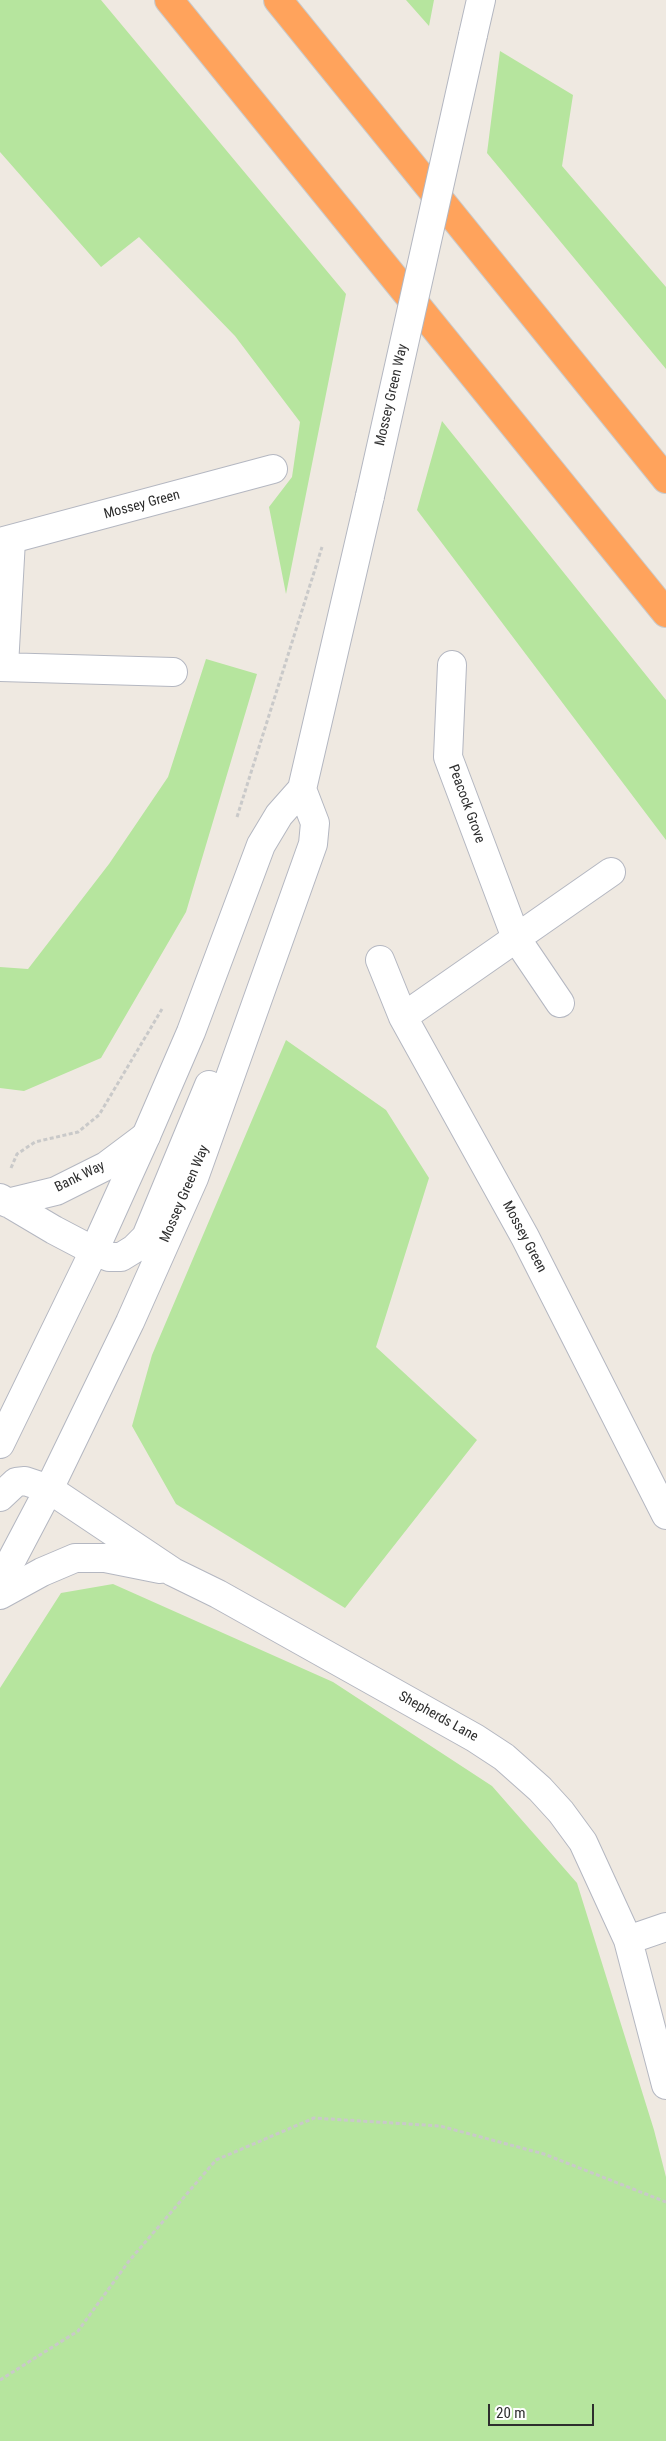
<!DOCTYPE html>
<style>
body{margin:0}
#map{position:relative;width:666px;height:2441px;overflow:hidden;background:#efe9e1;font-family:"Roboto Condensed",sans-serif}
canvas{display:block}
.scale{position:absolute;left:488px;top:2404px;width:106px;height:22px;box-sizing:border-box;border:2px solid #2e2e2e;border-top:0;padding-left:6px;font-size:15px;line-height:18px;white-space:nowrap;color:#2e2e2e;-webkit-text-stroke:4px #fff;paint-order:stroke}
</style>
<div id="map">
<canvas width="666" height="2441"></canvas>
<div class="scale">20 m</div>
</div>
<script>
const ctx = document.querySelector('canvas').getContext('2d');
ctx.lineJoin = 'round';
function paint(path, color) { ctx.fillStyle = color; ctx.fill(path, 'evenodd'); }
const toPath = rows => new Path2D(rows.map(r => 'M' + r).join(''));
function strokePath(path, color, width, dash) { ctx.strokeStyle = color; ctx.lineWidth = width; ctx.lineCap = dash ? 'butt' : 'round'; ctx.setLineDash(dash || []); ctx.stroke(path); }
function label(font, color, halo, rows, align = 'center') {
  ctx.font = font + ' "Roboto Condensed",sans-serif'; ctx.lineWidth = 4; ctx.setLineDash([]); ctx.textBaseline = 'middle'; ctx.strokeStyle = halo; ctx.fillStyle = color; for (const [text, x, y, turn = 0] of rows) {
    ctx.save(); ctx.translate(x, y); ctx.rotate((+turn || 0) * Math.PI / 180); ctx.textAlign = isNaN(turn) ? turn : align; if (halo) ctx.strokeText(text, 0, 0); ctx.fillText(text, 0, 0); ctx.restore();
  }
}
paint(toPath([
 [0,0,101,0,346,294,286,594,269,507,292,477,300,422,235,336,139,237,101,267,0,152],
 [406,0,434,0,429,26],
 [500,51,573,95,562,166,666,287,666,369,487,153],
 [442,421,666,700,666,840,417,510],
 [206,659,257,674,186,912,101,1058,24,1091,0,1088,0,967,28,969,109,864,168,777],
 [286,1040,386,1110,429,1178,376,1347,477,1440,345,1608,176,1504,132,1426,152,1355],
 [113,1584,333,1682,492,1786,577,1883,654,2130,666,2177,666,2441,0,2441,0,1688,61,1593]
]), '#b6e59e');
const minor = toPath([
 [0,542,273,469],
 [452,665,448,757,516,938,560,1003],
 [4,666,11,540],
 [0,667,173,672],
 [380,960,403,1017,525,1237,666,1515],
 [403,1017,611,872],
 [49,1489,173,1572,218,1594,475,1738,504,1757,540,1789,561,1812,583,1842,628,1940,666,2085],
 [0,1595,42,1572,75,1558,105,1558,160,1569],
 [628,1940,666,1927]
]);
const tertiary = toPath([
 [0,1198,54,1230,94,1251],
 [7,1203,56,1191,106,1166,146,1136]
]);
const secondary = toPath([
 [473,35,481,0],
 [94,1251,109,1257,121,1257,134,1249,146,1237,209,1085],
 [0,1444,94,1251,146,1136,191,1032,261,845,279,815,302,789,370,496],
 [0,1497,16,1482,25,1481,49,1489],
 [0,1582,49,1489,130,1322,194,1178,313,844,315,823,302,789]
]);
const motorway = toPath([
 [169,0,666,613],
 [278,0,666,479]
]);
strokePath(minor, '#b4b7c1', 30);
strokePath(tertiary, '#b4b7c1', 30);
strokePath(secondary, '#b4b7c1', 30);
strokePath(motorway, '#c9c9c9', 30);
strokePath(toPath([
 [237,817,322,547],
 [11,1168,17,1154,35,1142,78,1132,99,1115,162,1009],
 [0,2380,78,2331,129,2261,216,2160,314,2118,440,2126,544,2154,666,2202]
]), '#c9c9c9', 3, [4, 2.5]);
strokePath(minor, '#fff', 28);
strokePath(tertiary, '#fff', 28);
strokePath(secondary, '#fff', 28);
strokePath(motorway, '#ffa35c', 28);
const secondaryBridge = toPath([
 [370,496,473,35]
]);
strokePath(secondaryBridge, '#b4b7c1', 30, []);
strokePath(secondaryBridge, '#fff', 28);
label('14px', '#2e2e2e', '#fff', [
 ["Mossey Green Way",392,395,-77],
 ["Mossey Green",142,505,-15],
 ["Peacock Grove",466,804,70],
 ["Bank Way",80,1177,-26],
 ["Mossey Green Way",185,1194,-67],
 ["Mossey Green",524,1237,62],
 ["Shepherds Lane",438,1717,29]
]);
</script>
